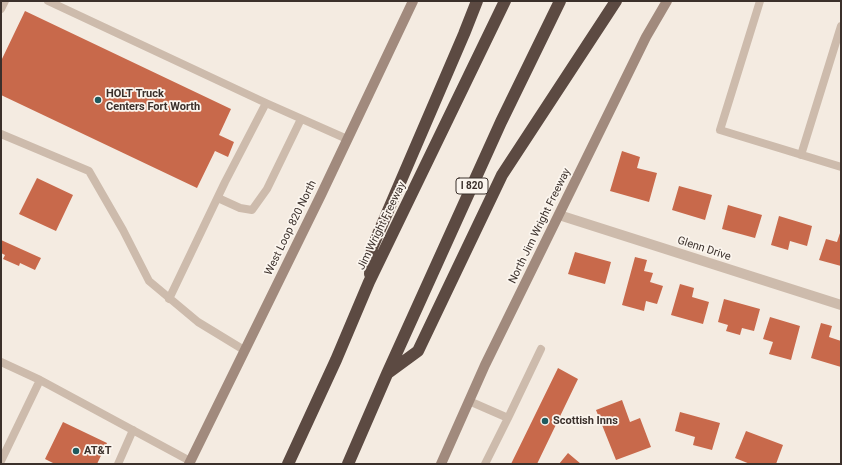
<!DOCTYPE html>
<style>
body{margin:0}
#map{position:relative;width:842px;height:465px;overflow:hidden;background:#f4ebe1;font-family:Roboto,sans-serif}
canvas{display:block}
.frame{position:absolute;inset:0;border:2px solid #3b302b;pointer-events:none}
</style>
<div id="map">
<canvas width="842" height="465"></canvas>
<div class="frame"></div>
</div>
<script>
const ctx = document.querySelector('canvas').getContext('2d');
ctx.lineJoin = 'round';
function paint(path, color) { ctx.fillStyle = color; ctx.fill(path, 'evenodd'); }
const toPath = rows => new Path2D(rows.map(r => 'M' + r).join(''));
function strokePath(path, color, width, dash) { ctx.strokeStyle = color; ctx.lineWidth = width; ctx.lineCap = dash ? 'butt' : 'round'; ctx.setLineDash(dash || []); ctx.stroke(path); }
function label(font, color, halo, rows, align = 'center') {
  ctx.font = font + ' Roboto,sans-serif'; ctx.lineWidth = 3.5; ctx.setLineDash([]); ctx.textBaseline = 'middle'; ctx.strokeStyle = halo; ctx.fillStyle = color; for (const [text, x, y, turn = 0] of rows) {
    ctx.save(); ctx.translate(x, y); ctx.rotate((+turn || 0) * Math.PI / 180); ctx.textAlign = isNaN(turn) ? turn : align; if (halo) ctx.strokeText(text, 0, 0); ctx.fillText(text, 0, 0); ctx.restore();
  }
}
paint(toPath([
 [25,11,231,109,219,135,234,142,228,157,215,151,197,188,1,95,1,61],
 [622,151,640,157,637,168,657,173,649,202,610,191],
 [37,178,73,195,56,231,19,214],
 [679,186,712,195,705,220,672,210],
 [728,205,762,215,755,238,722,229],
 [779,216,812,226,807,246,790,241,788,250,771,245],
 [841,230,841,266,819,260,826,239,837,242],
 [1,240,41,258,35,270,20,263,19,266,3,259,5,255,1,253],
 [575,252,611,262,605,284,568,274],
 [635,257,647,260,644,271,653,273,650,282,663,286,657,304,646,301,644,311,622,305],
 [680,284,694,288,692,297,709,302,703,324,671,315],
 [724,299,760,309,754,331,742,328,740,335,726,331,728,325,718,322],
 [770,317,800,326,791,360,769,354,773,342,763,339],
 [821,323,832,326,829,337,841,341,841,367,811,358],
 [558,368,578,379,537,464,511,464],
 [622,400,630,422,640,418,651,447,616,460,596,410],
 [680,412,720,423,712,450,693,445,695,437,675,431],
 [63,422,107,443,97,464,55,464,45,459],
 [746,431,783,445,776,464,750,464,735,458],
 [568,453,581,464,559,464]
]), '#c8694b');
strokePath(toPath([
 [48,1,266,103,347,139],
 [760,1,720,130,841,167],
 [1,9,5,1],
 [1,134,89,171,123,230,149,281,198,322,244,350],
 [801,155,841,26],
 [218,198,240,208,252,210,267,189,301,119],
 [169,299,225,182,266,103],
 [1,362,40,380,190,461],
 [469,401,508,418,541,349],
 [1,461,40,380],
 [118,464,133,430],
 [485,464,508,418]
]), '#cdbbac', 8);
strokePath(toPath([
 [559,215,841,305]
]), '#cdbbac', 10);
strokePath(toPath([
 [189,464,321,195,413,1],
 [441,464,485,365,646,37,667,1]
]), '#a18a7d', 10);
strokePath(toPath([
 [370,274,372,248,464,34,477,1],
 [388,373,418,351,502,175,616,1],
 [288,464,336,360,369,282,505,1],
 [348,464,387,374,501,122,560,1]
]), '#5c4a42', 12);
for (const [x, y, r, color] of [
 [98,100,4,"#1f5a5e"],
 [545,421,4,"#1f5a5e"],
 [76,451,4,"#1f5a5e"]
]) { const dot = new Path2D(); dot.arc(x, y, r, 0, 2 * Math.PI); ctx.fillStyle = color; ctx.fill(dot); strokePath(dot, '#fbf5ee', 1.5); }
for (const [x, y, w] of [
 [472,186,32]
]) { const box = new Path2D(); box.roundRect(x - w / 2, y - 8, w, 16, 3); ctx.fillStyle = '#fbf5ee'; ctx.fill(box); strokePath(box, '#3b302b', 1); }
label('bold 10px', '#3b302b', null, [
 ["I 820",472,186]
]);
label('bold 11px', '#3b302b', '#fbf5ee', [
 ["HOLT Truck",106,94],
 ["Centers Fort Worth",106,107],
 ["Scottish Inns",553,421],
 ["AT&T",84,451]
], 'left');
label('11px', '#3b302b', '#fbf5ee', [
 ["Jim Wright Freeway",382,226,-64],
 ["North Jim Wright Freeway",540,226,-64],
 ["West Loop 820 North",291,228,-64],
 ["Glenn Drive",704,249,18]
]);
</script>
